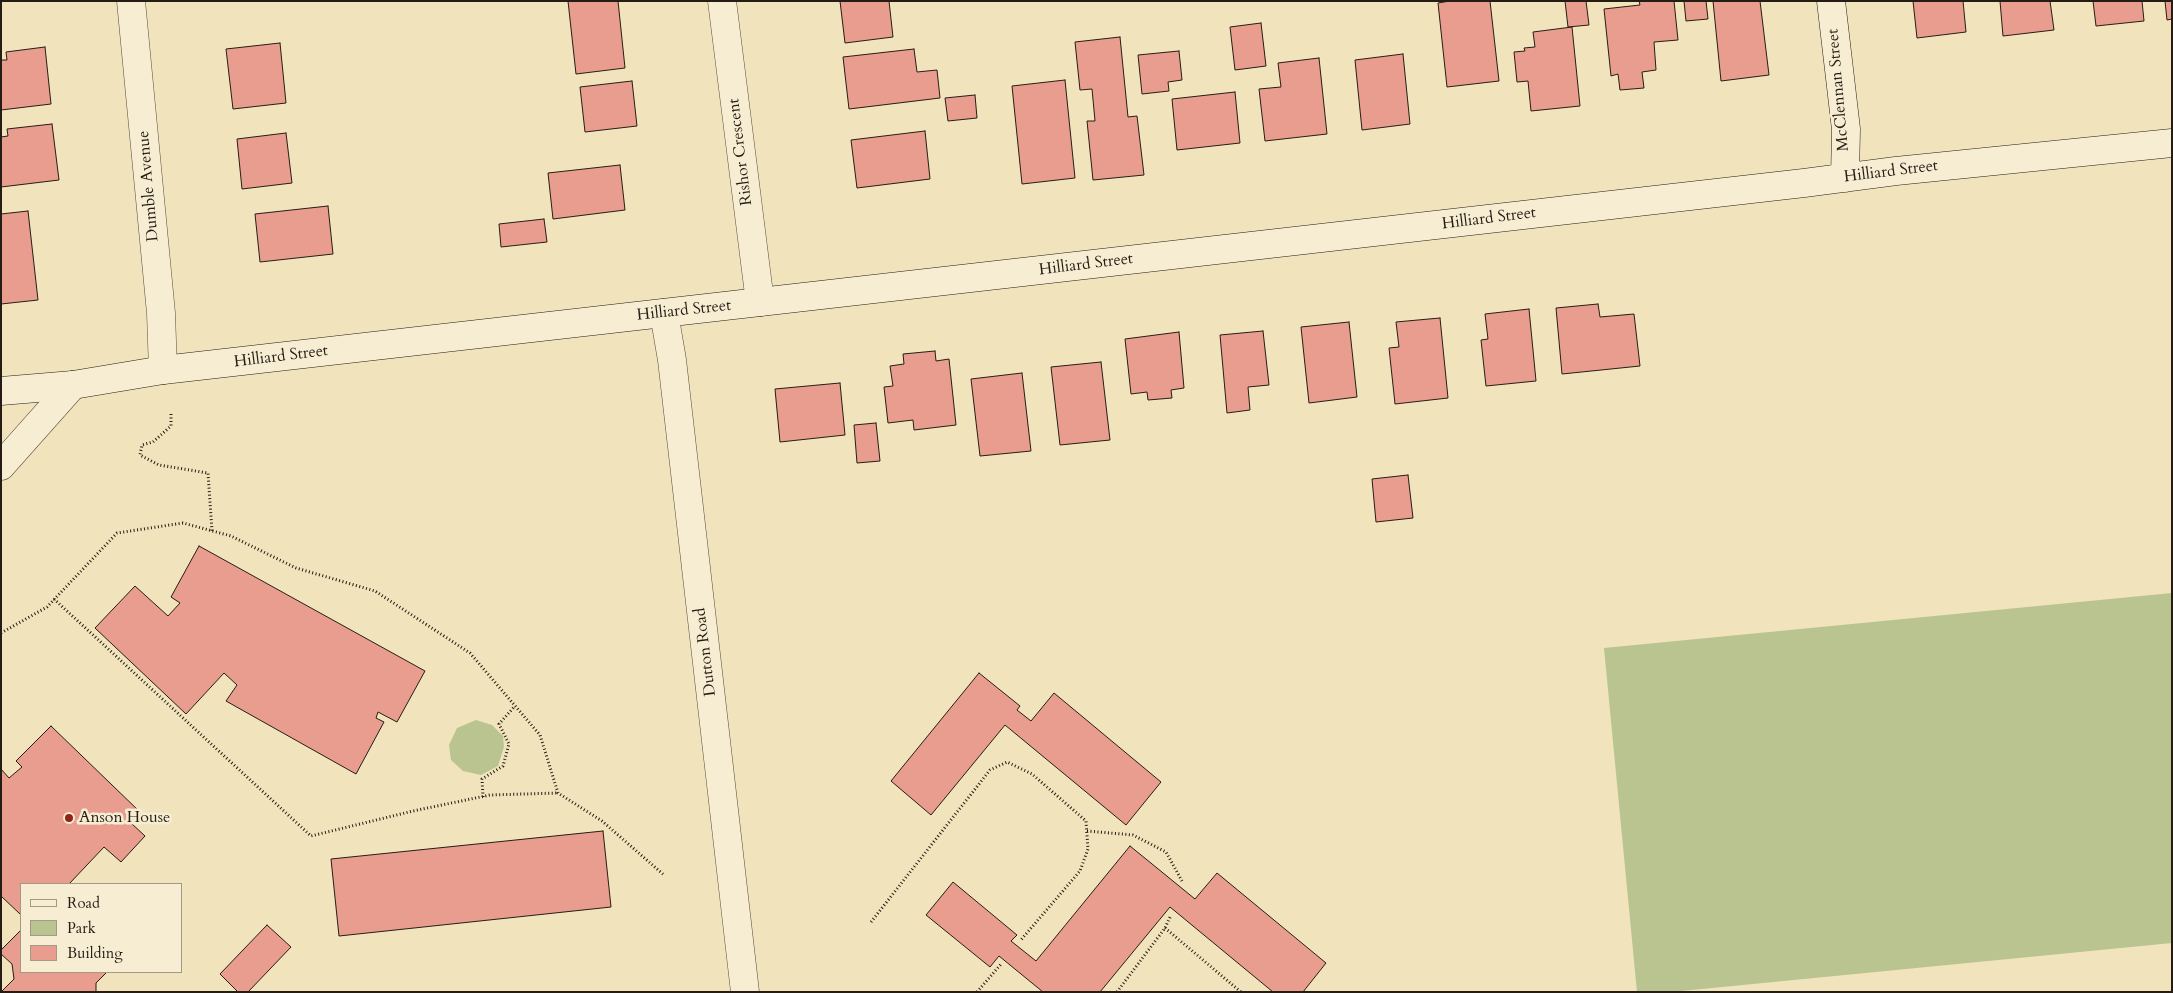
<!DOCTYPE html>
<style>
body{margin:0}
#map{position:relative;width:2173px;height:993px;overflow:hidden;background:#f1e3bc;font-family:Cardo,serif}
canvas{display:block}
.frame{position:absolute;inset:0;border:2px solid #251d14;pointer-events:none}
.legend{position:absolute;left:20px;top:883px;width:162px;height:90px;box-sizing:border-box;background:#f6edd3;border:1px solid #a29a87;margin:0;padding:6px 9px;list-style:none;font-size:15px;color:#251d14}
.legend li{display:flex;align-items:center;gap:10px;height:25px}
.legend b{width:25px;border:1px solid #a29a87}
</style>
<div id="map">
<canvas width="2173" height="993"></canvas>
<div class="frame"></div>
<ul class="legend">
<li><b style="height:6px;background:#f6edd3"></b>Road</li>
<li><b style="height:14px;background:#b9c491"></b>Park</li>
<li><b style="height:14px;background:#e89d8e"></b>Building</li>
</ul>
</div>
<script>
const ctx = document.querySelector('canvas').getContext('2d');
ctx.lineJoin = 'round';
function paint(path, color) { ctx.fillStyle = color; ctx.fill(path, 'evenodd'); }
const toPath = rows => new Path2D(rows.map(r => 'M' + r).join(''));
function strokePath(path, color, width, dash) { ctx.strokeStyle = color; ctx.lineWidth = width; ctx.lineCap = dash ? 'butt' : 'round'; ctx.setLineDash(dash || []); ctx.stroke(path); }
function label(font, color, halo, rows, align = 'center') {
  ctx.font = font + ' Cardo,serif'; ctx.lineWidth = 5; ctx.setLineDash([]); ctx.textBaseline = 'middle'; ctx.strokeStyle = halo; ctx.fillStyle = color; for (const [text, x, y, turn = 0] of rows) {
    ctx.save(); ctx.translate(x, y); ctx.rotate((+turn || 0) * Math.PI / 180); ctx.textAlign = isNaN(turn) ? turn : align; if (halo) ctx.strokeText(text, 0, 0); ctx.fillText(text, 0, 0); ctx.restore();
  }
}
paint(toPath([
 [2172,593,2172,943,1671,992,1637,992,1604,648],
 [476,720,492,725,503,736,504,747,498,766,481,775,463,771,451,760,449,745,457,728]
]), '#b9c491');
const building = toPath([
 [568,1,618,1,625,68,576,74,568,1],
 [840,1,889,1,893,37,845,43,840,1],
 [1450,1,1490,1,1499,81,1447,87,1438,3,1450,1],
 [1565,1,1586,1,1589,25,1568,27,1565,1],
 [1639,1,1674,1,1678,40,1654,42,1656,70,1642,72,1644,88,1620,90,1618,74,1611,76,1604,9,1640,5,1639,1],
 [1684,1,1706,1,1708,19,1686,21,1684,1],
 [1713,1,1760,1,1769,75,1721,81,1713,1],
 [1913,1,1963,1,1966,32,1917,38,1913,1],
 [2000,1,2050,1,2054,30,2003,36,2000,1],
 [2093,1,2142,1,2144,21,2096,26,2093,1],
 [2165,1,2172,1,2172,19,2167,20,2165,1],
 [1261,23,1266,66,1235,70,1230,27,1261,23],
 [1572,27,1580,106,1531,111,1528,81,1517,82,1514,52,1525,51,1524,48,1535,47,1533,32,1572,27],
 [1120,37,1128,117,1137,116,1144,175,1093,180,1087,121,1095,121,1092,89,1080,90,1075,42,1120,37],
 [280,43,286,103,233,109,226,49,280,43],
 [45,47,51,104,1,110,1,60,7,60,6,52,45,47],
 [914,49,917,72,937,70,940,98,849,109,843,57,914,49],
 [1179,51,1182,80,1168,82,1169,91,1142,94,1138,55,1179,51],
 [1403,54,1410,124,1362,130,1355,60,1403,54],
 [1319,58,1327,134,1265,141,1259,89,1281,87,1278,63,1319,58],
 [1065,80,1075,178,1022,184,1012,86,1065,80],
 [632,81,637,126,585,132,580,87,632,81],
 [1235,92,1240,143,1177,150,1172,99,1235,92],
 [975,95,977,118,948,121,945,98,975,95],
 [52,124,59,180,1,187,1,137,8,136,7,129,52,124],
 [925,131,930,179,857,188,851,140,925,131],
 [286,133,292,183,242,189,237,139,286,133],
 [620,165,625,210,553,219,548,173,620,165],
 [328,206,333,254,260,262,255,214,328,206],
 [28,211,38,300,1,304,1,214,28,211],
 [544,219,547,242,501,247,499,224,544,219],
 [1598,304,1600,317,1634,314,1640,366,1562,374,1556,308,1598,304],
 [1529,309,1536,381,1486,386,1481,340,1488,339,1485,314,1529,309],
 [1440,318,1448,398,1395,404,1389,348,1399,347,1396,322,1440,318],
 [1349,322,1357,397,1309,403,1301,327,1349,322],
 [1263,331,1269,385,1248,387,1250,410,1227,413,1220,335,1263,331],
 [1179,332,1184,388,1171,390,1172,398,1148,400,1147,392,1131,394,1125,339,1179,332],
 [935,351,936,361,949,359,956,425,914,430,913,420,888,423,884,387,893,386,890,366,904,364,903,354,935,351],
 [1101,362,1110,440,1060,445,1051,367,1101,362],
 [1022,373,1031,451,980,456,971,379,1022,373],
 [840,383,845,435,780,442,775,389,840,383],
 [876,423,880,461,857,463,854,425,876,423],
 [1408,475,1413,518,1376,522,1372,479,1408,475],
 [199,546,425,671,397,722,378,712,376,718,384,722,356,774,226,701,237,685,224,673,186,714,95,628,135,586,168,616,180,603,171,597,199,546],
 [979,673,1020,706,1017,710,1031,721,1054,693,1161,782,1126,825,1005,725,931,815,891,781,979,673],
 [51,726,141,813,131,823,145,836,121,862,104,847,69,884,21,884,21,915,1,896,1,769,9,778,22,767,16,761,51,726],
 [603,831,611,907,339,936,331,859,603,831],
 [1130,846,1195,899,1217,873,1326,963,1303,992,1273,992,1170,907,1100,992,1043,992,999,956,990,967,926,915,953,882,1017,935,1011,941,1036,961,1130,846],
 [267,925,291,947,248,992,238,992,220,974,267,925],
 [21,930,21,972,107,972,96,983,96,992,1,992,14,979,12,964,1,954,1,950,21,930]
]);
paint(building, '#e89d8e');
strokePath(building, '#251d14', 1);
const street = toPath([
 [131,1,161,313,163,370],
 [722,1,760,302],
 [664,313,672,360,745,992],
 [1,466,73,385]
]);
const secondary = toPath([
 [1831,1,1846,129,1845,178],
 [1,391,73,385,163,370,1804,183,1896,171,2172,143]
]);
strokePath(street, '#584e3e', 29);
strokePath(secondary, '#251d14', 29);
strokePath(toPath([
 [171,414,171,426,153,442,142,445,140,455,159,465,208,473,212,531],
 [54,599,311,836,413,811,490,795,558,793],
 [1,633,47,607,117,533,183,523,231,536,296,568,375,591,470,653,540,735,558,793,602,821,664,875],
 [483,797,482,779,503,766,509,744,499,724,515,706],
 [1087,831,1133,835,1166,852,1182,881],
 [871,922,990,770,1007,762,1032,774,1086,821,1088,849,1080,871,1020,941],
 [1165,928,1241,992],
 [977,992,1002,963],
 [1117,992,1165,928,1171,915]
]), '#251d14', 3, [1, 2.5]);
strokePath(street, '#f6edd3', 28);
strokePath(secondary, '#f6edd3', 28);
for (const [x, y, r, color] of [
 [69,818,5,"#8f2418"]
]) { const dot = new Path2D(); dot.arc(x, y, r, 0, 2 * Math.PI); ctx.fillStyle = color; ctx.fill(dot); strokePath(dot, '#f6edd3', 2); }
label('16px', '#251d14', '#f6edd3', [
 ["McClennan Street",1839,90,-95],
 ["Rishor Crescent",741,152,-97],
 ["Hilliard Street",1891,172,-7],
 ["Dumble Avenue",149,186,-95],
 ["Hilliard Street",1489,219,-7],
 ["Hilliard Street",1086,265,-7],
 ["Hilliard Street",684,311,-6],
 ["Hilliard Street",281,357,-7],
 ["Dutton Road",706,652,-97]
]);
label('16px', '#251d14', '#f6edd3', [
 ["Anson House",79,818]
], 'left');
</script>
